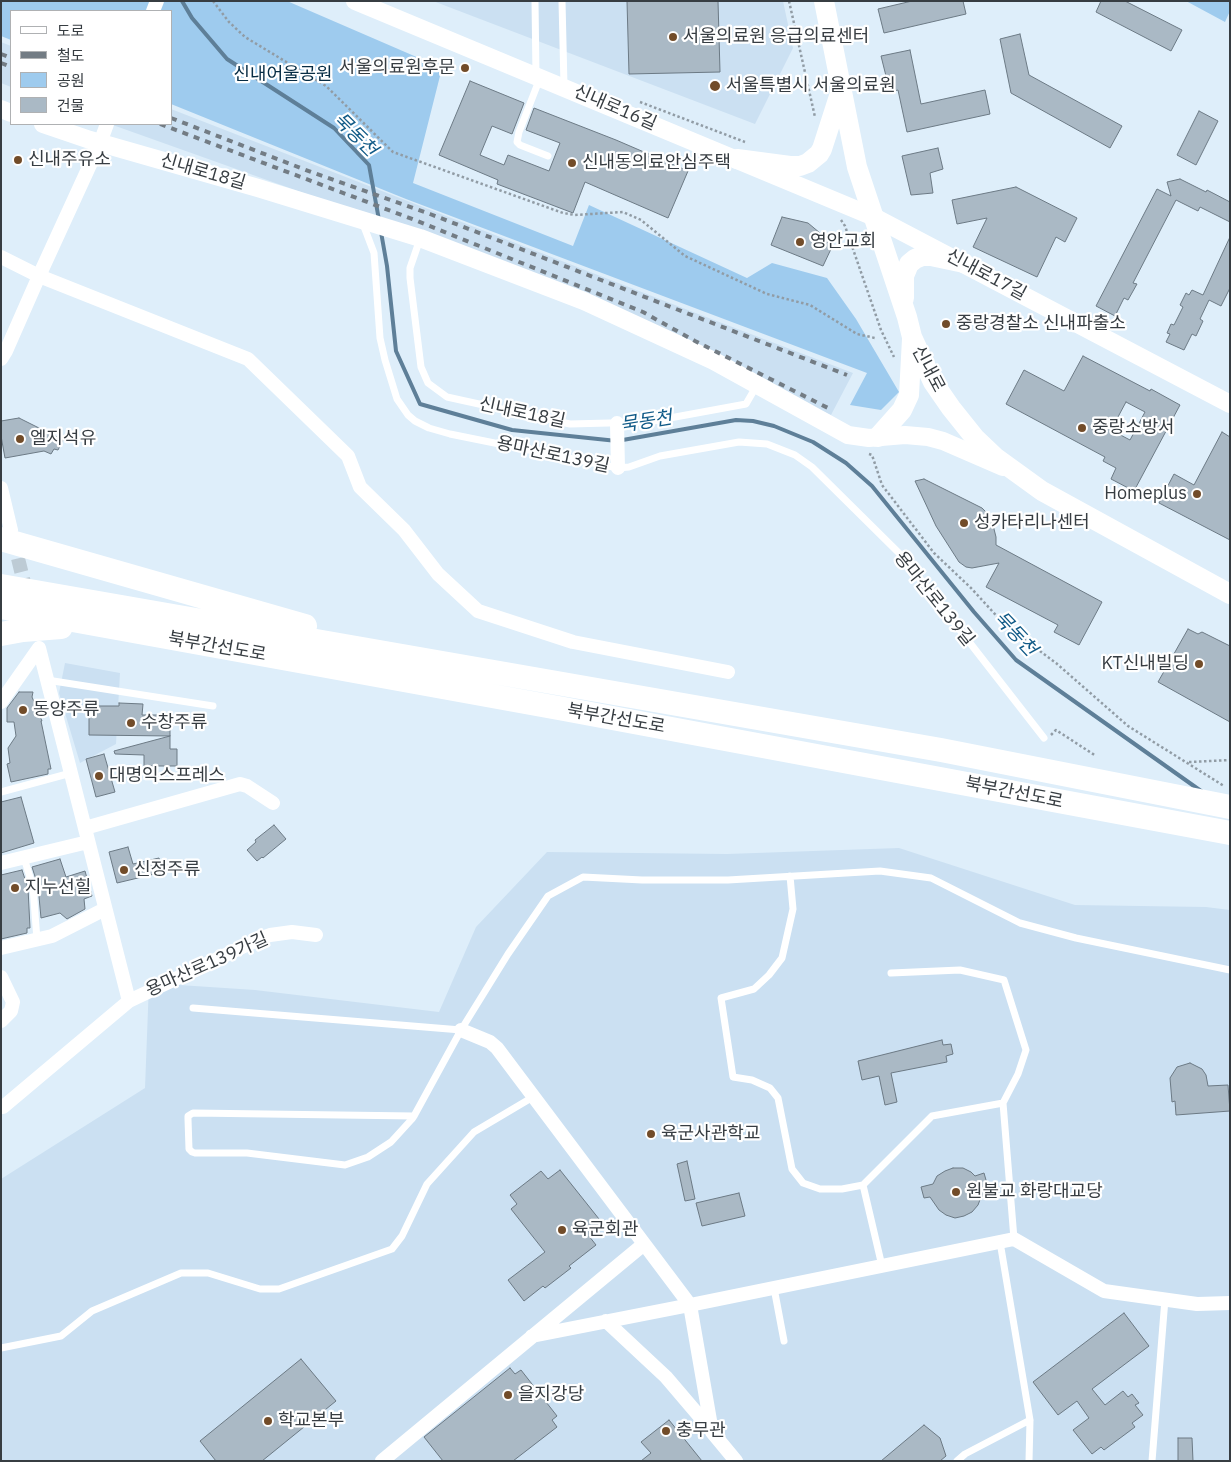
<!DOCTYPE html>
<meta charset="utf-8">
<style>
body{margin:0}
#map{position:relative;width:1231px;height:1462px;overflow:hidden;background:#deeefa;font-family:"IBM Plex Sans","Noto Sans KR",sans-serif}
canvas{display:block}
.frame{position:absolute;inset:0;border:2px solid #373d42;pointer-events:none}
.legend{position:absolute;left:10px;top:10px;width:162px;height:115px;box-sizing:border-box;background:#fff;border:1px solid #afb1b3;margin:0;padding:6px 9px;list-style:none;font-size:15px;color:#373d42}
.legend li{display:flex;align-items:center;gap:10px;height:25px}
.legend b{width:25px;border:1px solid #afb1b3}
</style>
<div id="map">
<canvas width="1231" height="1462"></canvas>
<div class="frame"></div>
<ul class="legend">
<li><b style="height:6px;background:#fff"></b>도로</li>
<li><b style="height:6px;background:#737c84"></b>철도</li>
<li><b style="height:14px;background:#9ecbee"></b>공원</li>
<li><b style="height:14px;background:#aab9c5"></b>건물</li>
</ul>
</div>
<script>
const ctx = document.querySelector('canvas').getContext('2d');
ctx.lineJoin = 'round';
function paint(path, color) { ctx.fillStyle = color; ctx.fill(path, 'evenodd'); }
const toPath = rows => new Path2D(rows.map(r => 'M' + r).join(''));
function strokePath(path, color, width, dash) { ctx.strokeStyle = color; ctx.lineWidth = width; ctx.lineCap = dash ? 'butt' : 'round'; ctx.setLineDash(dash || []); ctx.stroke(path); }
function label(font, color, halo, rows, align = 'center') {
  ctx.font = font + ' "IBM Plex Sans","Noto Sans KR",sans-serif'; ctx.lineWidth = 4.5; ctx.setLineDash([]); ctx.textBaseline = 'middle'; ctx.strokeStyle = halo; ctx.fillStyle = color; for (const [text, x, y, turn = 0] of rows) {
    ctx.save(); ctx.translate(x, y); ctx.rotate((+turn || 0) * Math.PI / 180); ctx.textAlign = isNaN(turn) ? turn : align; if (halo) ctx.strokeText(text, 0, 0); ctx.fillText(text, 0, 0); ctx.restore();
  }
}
paint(toPath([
 [433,1,783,1,793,48,755,124],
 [1,42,11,46,11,87,1,83],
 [171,109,693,312,853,373,831,415,773,390,525,272,110,124,171,124],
 [65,663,120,673,116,744,80,763,59,693],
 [899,848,1075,905,1206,907,1230,910,1230,1461,1,1461,1,1179,145,1088,149,983,255,990,439,1012,476,927,547,852,727,854]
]), '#cbe0f2');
paint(toPath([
 [1,1,287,1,442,68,413,183,573,246,589,205,747,278,772,263,827,278,856,319,899,392,881,410,850,405,867,373,406,199,171,104,171,11,11,11,11,40,1,36],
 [1186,1,1230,1,1230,11,1225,22]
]), '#9ecbee');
strokePath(toPath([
 [182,1,192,18,227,59,334,128,369,165,379,220],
 [381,232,387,266,396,351,420,404,512,430,617,441,736,420,753,421,774,426,813,442,846,463,872,486,974,612,1016,660,1201,791]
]), '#5e7f98', 4);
const building = toPath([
 [627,1,718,1,720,72,629,74,627,1],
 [912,1,963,1,966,14,884,33,878,9,912,1],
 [1101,1,1125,1,1182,30,1171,51,1096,12,1101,1],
 [1020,34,1029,75,1122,126,1110,148,1011,93,1000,39,1020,34],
 [910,50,921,104,985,90,990,114,907,132,898,90,890,92,881,56,910,50],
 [470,81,524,103,512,134,492,126,480,155,504,165,508,155,549,171,560,143,526,130,534,108,616,140,688,171,668,218,585,182,573,213,497,184,498,180,439,155,470,81],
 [1199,111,1218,121,1196,165,1177,155,1199,111],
 [938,148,943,169,930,173,933,193,911,195,902,156,938,148],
 [1180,179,1206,192,1207,190,1230,202,1230,222,1200,207,1198,211,1176,200,1133,283,1137,284,1128,300,1124,298,1115,316,1096,306,1157,189,1171,196,1167,182,1180,179],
 [1016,187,1077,218,1065,242,1056,237,1037,277,973,247,987,218,957,224,952,200,1016,187],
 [782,217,808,223,826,238,831,249,823,266,771,245,782,217],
 [1230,237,1230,288,1221,306,1209,300,1200,319,1203,321,1196,336,1192,334,1184,350,1166,342,1170,334,1167,333,1171,324,1174,325,1183,307,1180,305,1186,293,1189,295,1192,290,1203,295,1230,237],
 [1083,356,1150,391,1151,389,1180,405,1134,491,1111,479,1116,468,1103,461,1105,457,1006,404,1024,370,1064,391,1083,356],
 [1126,402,1145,412,1130,440,1111,430,1126,402],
 [19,418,63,440,58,450,54,449,51,454,44,451,5,458,1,436,1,421,19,418],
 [1222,432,1230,437,1230,540,1159,503,1174,474,1194,485,1222,432],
 [924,479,982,508,987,513,993,525,996,537,996,545,1102,602,1079,645,1054,632,1058,625,986,587,999,563,972,568,966,567,959,562,936,526,915,481,924,479],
 [1188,629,1198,634,1202,632,1230,646,1230,722,1158,682,1188,629],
 [19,692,33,692,32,697,42,721,41,721,51,769,48,769,48,774,11,782,7,764,10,763,8,748,16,736,14,722,7,722,7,708,19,692],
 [119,703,143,704,142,715,170,715,170,736,89,735,89,706,119,706,119,703],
 [170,736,170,749,177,749,177,766,144,766,144,755,115,754,114,751,170,736],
 [104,754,115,792,96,797,86,759,104,754],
 [21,797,34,843,1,853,1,802,21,797],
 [274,825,286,839,263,858,262,857,257,861,247,850,256,842,255,840,274,825],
 [128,847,133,864,159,858,163,872,117,883,109,852,128,847],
 [60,859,66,877,85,871,92,896,84,899,85,909,67,919,60,913,41,918,38,886,32,867,60,859],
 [22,870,28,888,30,928,27,928,27,933,1,939,1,875,22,870],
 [942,1040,943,1045,951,1044,953,1054,946,1056,947,1062,891,1073,897,1102,885,1105,879,1076,862,1080,858,1061,942,1040],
 [1190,1063,1202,1069,1206,1075,1208,1086,1228,1085,1230,1111,1176,1115,1175,1101,1172,1102,1170,1078,1177,1067,1190,1063],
 [687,1161,695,1199,685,1201,677,1164,687,1161],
 [953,1168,963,1168,971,1172,975,1176,984,1173,990,1194,981,1197,978,1205,972,1212,964,1216,955,1218,946,1215,939,1210,930,1197,924,1198,921,1187,933,1184,937,1176,945,1171,953,1168],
 [560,1170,603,1224,589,1236,596,1245,569,1266,571,1268,545,1288,543,1286,524,1301,508,1280,545,1252,511,1209,517,1204,510,1195,541,1171,548,1179,560,1170],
 [739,1193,745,1216,702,1226,696,1203,739,1193],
 [1124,1313,1149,1346,1092,1389,1105,1405,1123,1391,1128,1397,1132,1394,1139,1403,1135,1405,1143,1415,1132,1423,1135,1427,1104,1450,1101,1447,1092,1454,1073,1430,1089,1418,1077,1401,1058,1415,1033,1382,1124,1313],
 [301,1359,336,1401,262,1461,216,1461,200,1441,301,1359],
 [510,1368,515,1374,521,1370,557,1416,552,1420,557,1427,513,1461,443,1461,424,1437,510,1368],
 [669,1420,702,1461,641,1461,651,1453,641,1442,669,1420],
 [924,1425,940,1438,946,1456,940,1461,881,1461,924,1425],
 [1178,1438,1192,1438,1193,1461,1178,1461,1178,1438]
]);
paint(building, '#aab9c5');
strokePath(building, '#6c7a85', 1);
strokePath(toPath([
 [13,538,27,595]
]), '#bdcbd5', 14, [14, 7]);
strokePath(toPath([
 [213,1,229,22,245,37,326,86,393,152,563,213,575,215,623,212,641,220,685,256,767,294,810,305,857,334,875,338],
 [789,1,815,117],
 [640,102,745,142],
 [841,220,845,226,881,330,894,357],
 [869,454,872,455,882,485,934,553,971,588,1004,624,1056,663,1128,726,1224,786],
 [1051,735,1056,730,1096,756],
 [1189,762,1230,760]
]), '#919ca5', 2.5, [2.5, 2.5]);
strokePath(toPath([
 [535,1,536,76],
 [562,1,564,86],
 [540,78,519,132,517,142,520,145,548,156],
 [363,224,374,253,380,338,385,360,397,399,408,415,415,421,429,428,450,434,618,468,629,467,660,456,739,442,767,444,795,455,812,467,903,557,1044,738],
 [420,239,410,268,410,278,421,367,428,383,447,397,570,424,648,422,746,404,757,385],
 [47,680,213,706],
 [1,792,71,773],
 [24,858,33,887,37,940],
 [790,876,793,909,782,958,769,975,754,989,721,998,733,1077,752,1080,770,1088,778,1098,792,1169,803,1183,820,1189,842,1189,863,1185,882,1266],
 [891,973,960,970,1004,980,1026,1050,1018,1074,1003,1103,1014,1239],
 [193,1008,461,1030],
 [414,1116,193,1113,188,1116,188,1119,189,1149,192,1152,195,1153,247,1153,345,1165,368,1157,391,1142,412,1119,414,1116,461,1030,508,954,548,896,583,877,642,880,728,880,880,871,931,878,1020,923,1076,938,1230,970],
 [863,1185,932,1116,1003,1103],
 [1000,1242,1030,1420,1029,1461],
 [774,1288,784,1341],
 [1,1348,61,1336,92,1311,181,1273,208,1273,260,1289,279,1289,392,1249,402,1236,427,1184,474,1132,533,1097],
 [957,1461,965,1454,1030,1420],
 [1152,1461,1165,1299]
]), '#fff', 7);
strokePath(toPath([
 [153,11,157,1],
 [1,257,39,276,100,143,107,124],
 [1,359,6,351,39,276,248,359,348,456,360,487,404,530,438,574,478,611,573,642,728,672],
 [617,423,618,468],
 [1,488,11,530],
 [39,648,129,1001],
 [1,702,39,648],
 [85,828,240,784,247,786,273,803],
 [1,863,88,842],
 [1,948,52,936,105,909],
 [1,977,13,1002,11,1011,1,1021],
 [461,1030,490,1042,497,1048,690,1305,1014,1239,1104,1291,1197,1304,1230,1303],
 [3,1107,129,1001,259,939,270,935,292,932,316,935],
 [606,1321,666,1377,712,1431],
 [532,1336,690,1305,712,1432,736,1461],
 [382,1461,644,1244]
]), '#fff', 14);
strokePath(toPath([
 [355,1,874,217,1230,404],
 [1,109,11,113],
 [43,124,90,140,258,188,420,238,584,301,714,361,848,435,869,438,905,435,928,437,943,441,1003,467]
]), '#fff', 18);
strokePath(toPath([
 [824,1,857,167,907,317,912,337,933,382,951,408,975,438,995,457,1042,491,1230,594],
 [737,159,790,166,800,166,808,163,819,154,822,149,841,90],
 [904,298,904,276,909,264,915,259,922,256,931,256,964,263],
 [878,437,902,410,909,395,912,339]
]), '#fff', 20);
strokePath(toPath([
 [1,539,305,626],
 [1,586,941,750,1230,807],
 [1,607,564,709,1230,833],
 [1,634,23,630,61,627]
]), '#fff', 24);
strokePath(toPath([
 [1,54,11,58],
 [1,63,11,67],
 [171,118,311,172,430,214,847,375],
 [160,124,415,220,643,312,695,341,830,409]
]), '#737c84', 4, [6, 6]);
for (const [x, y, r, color] of [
 [673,37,5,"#724c29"],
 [465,68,5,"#724c29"],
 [715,86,6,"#724c29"],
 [18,160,5,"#724c29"],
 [572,163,5,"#724c29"],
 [800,242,5,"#724c29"],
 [946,324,5,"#724c29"],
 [1082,428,5,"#724c29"],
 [20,439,5,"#724c29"],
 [1197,494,5,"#724c29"],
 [964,523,5,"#724c29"],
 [1199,664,5,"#724c29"],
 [23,710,5,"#724c29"],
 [131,723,5,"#724c29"],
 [99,776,5,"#724c29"],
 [124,870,5,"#724c29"],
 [15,888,5,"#724c29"],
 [651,1134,5,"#724c29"],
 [956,1192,5,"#724c29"],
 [562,1230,5,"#724c29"],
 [508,1395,5,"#724c29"],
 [268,1421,5,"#724c29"],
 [666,1431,5,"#724c29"]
]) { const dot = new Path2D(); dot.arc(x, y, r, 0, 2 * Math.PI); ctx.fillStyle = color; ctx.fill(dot); strokePath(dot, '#fff', 2); }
label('18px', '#373d42', '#fff', [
 ["서울의료원 응급의료센터",683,37],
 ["서울의료원후문",455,68,"right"],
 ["서울특별시 서울의료원",726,86],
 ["신내주유소",28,160],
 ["신내동의료안심주택",582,163],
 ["영안교회",810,242],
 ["중랑경찰소 신내파출소",956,324],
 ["중랑소방서",1092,428],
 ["엘지석유",30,439],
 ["Homeplus",1187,494,"right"],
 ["성카타리나센터",974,523],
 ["KT신내빌딩",1189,664,"right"],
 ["동양주류",33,710],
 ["수창주류",141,723],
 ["대명익스프레스",109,776],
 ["신정주류",134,870],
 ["지누선힐",25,888],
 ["육군사관학교",661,1134],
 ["원불교 화랑대교당",966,1192],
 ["육군회관",572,1230],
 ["을지강당",518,1395],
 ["학교본부",278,1421],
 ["충무관",676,1431]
], 'left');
label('18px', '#062c44', '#fff', [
 ["신내어울공원",283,75]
]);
label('18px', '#373d42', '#fff', [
 ["신내로16길",615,108,23],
 ["신내로18길",203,172,16],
 ["신내로17길",986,275,28],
 ["신내로",928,369,62],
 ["신내로18길",522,413,12],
 ["용마산로139길",553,455,12],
 ["용마산로139길",934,599,51],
 ["북부간선도로",217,647,10],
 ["북부간선도로",616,719,10],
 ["북부간선도로",1014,793,11],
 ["용마산로139가길",207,965,-24]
]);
label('italic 19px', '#105a87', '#fff', [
 ["묵동천",355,135,45],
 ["묵동천",646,422,-9],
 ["묵동천",1015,634,47]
]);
</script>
